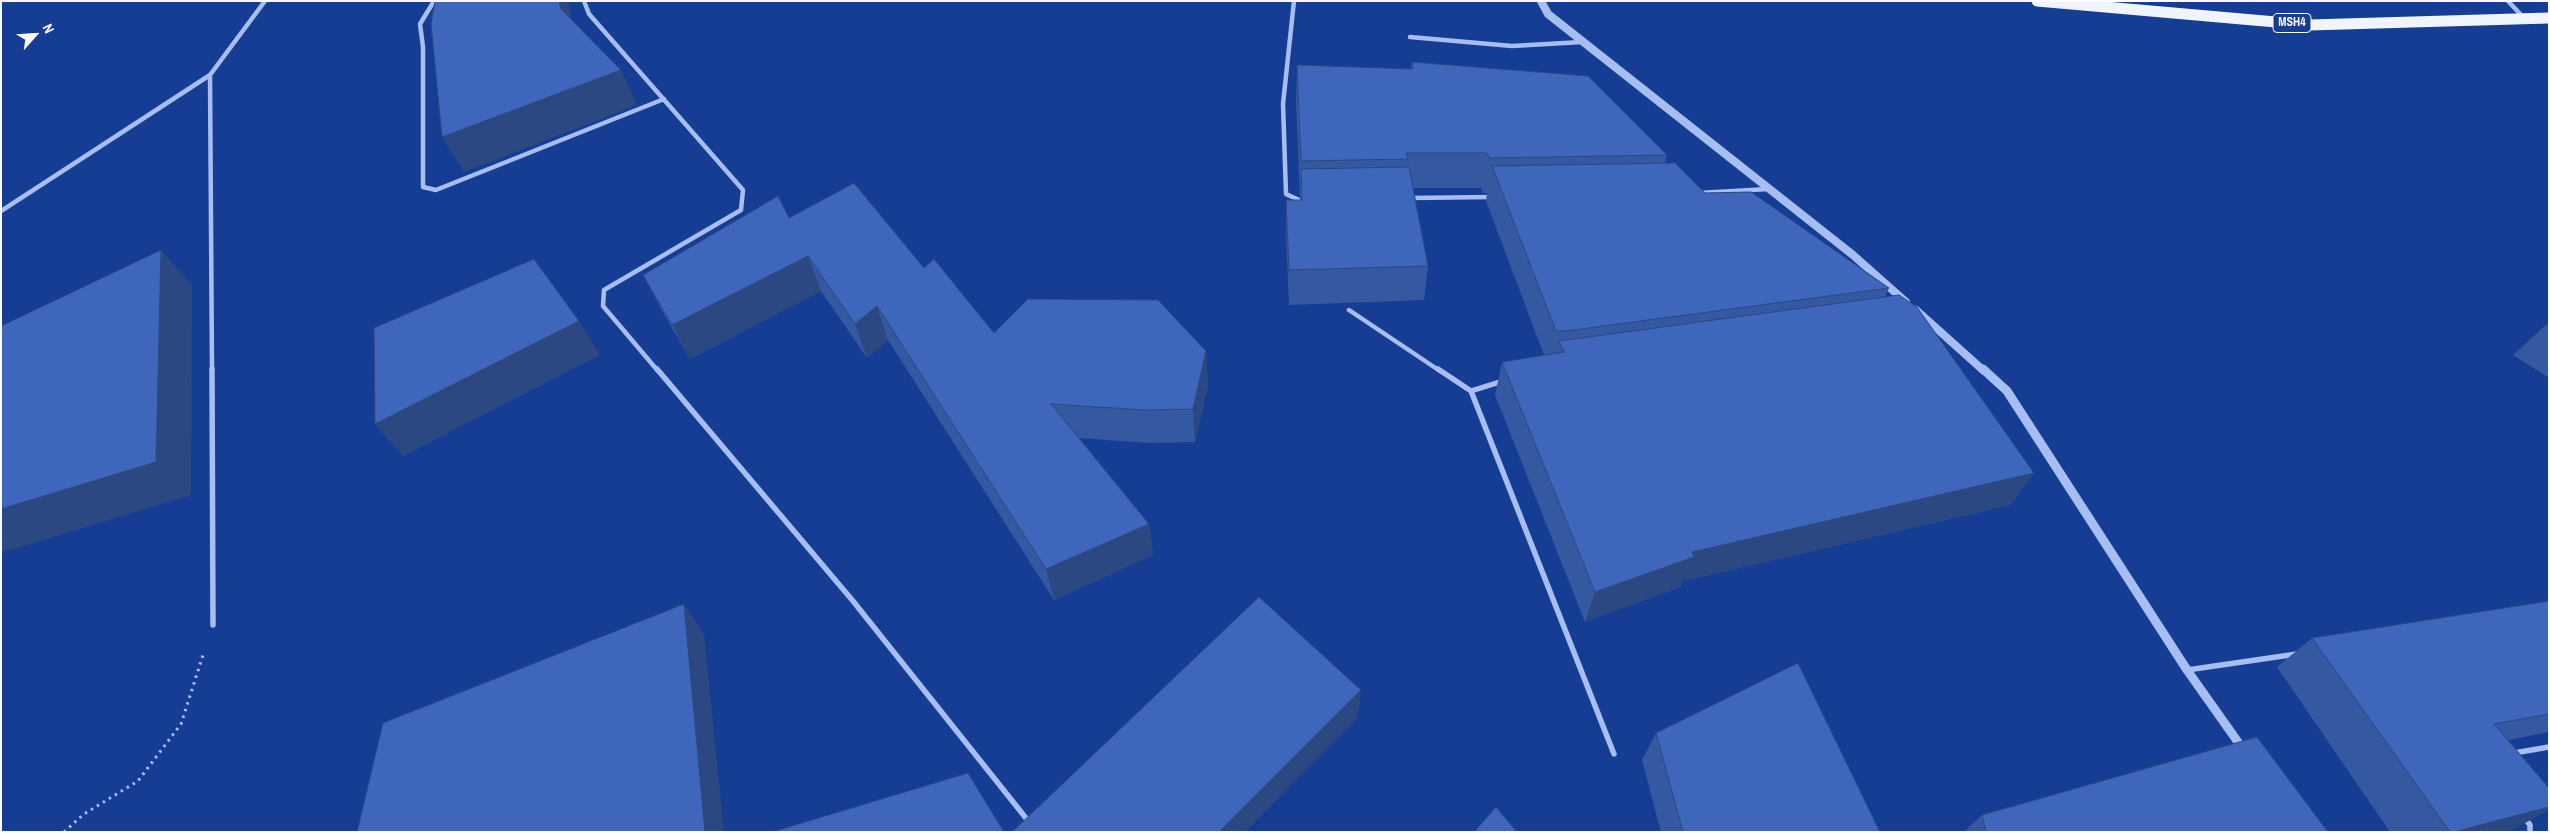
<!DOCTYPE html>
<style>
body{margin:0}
#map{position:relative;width:2550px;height:833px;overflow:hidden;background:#163d94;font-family:"Archivo Narrow",sans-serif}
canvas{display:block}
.frame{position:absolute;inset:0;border:2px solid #fff;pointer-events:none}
.north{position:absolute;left:10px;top:10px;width:50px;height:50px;-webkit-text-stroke:4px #163d94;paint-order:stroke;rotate:64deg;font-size:14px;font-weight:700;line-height:20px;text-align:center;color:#fff}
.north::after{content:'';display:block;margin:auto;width:18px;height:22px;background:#fff;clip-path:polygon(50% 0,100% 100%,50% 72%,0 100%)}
</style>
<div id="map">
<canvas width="2550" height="833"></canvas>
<div class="frame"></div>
<div class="north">N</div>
</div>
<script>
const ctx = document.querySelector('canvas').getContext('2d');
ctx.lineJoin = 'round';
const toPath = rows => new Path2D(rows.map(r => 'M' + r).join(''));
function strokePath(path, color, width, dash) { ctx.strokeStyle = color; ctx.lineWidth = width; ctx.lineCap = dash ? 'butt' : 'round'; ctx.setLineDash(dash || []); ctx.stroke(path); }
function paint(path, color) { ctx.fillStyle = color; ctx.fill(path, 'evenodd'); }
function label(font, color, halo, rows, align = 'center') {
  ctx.font = font + ' "Archivo Narrow",sans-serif'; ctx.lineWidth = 5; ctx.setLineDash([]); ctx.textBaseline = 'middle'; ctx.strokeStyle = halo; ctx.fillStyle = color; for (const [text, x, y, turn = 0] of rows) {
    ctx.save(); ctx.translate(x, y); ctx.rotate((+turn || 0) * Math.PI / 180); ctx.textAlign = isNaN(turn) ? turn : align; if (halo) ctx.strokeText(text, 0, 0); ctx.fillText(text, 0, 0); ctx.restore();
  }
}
strokePath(toPath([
 [64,832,84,814,138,781,181,724,204,652]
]), '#a6bef1', 3, [2.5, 4.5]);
strokePath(toPath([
 [434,1,420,24,423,47,423,187,436,190,664,99],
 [584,1,589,14,743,190,741,210,604,290,603,306,658,371],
 [1294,1,1283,104,1286,194,1299,200,1306,200],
 [2508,1,2523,17],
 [1410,37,1512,46,1582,42],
 [210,75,212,371],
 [1699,193,1768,189],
 [1409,198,1493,197],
 [1,211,210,75,265,1],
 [1349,310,1440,371]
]), '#a6bef1', 4.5);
strokePath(toPath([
 [212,369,213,625],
 [657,369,853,601,1037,832],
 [1438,369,1471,391],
 [1503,381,1471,391,1614,754],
 [2187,670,2297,654],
 [2514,753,2549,747],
 [2524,817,2530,825,2530,832]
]), '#a6bef1', 5.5);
strokePath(toPath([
 [1541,1,1548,14,1853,255,1906,302],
 [1916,310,1984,371]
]), '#a6bef1', 8);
strokePath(toPath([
 [1983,369,2007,391,2187,670,2245,752]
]), '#a6bef1', 9);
strokePath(toPath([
 [2037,1,2310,25,2549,18]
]), '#f0f4ff', 11);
paint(toPath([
 [1412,62,1667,155,1665,163,1705,193,1889,288,1885,297,2034,473,2010,505,1683,581,1680,587,1585,622,1495,395,1502,362,1544,355,1486,201,1487,193,1483,193,1481,188,1413,188,1428,266,1424,300,1289,305,1286,235,1286,200,1300,200,1296,100,1297,65,1411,69],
 [789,218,924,268,994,333,1206,351,1208,385,1195,442,1149,443,1079,438,1149,524,1153,555,1054,600,888,340,867,358,821,291,690,359,661,309,643,275],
 [2549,322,2549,378,2513,355],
 [2549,601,2549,732,2508,740,2514,829,2502,832,2390,832,2277,667,2312,638],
 [1656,733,1880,832,1661,832,1642,760],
 [1982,815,2328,832,1964,832]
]), '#3559a1');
paint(toPath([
 [559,1,568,1,578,45,561,9],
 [621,70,637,105,464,172,442,137],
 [161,250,192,285,191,495,1,553,1,509],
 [808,256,821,291,690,359,672,325],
 [877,306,888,340,867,358,855,324],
 [579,321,600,355,403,456,375,424],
 [1206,351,1208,385,1195,442,1193,409],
 [2034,473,2010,505,1683,581,1680,587,1585,622,1595,592,1692,552],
 [1149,524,1153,555,1054,600,1046,569],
 [684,604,704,634,724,832,705,832],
 [1361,690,1358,718,1245,832,1219,832],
 [2549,807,2549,810,2514,829,2502,832,2454,832]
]), '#2b4883');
const building = toPath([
 [435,1,559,1,561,9,621,70,442,137,431,24,435,1],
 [1412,62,1588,76,1667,155,1489,158,1487,153,1406,153,1408,159,1301,161,1297,65,1413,69,1412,62],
 [1675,163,1705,193,1751,192,1889,288,1566,331,1556,331,1492,166,1675,163],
 [1409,167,1428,266,1289,270,1286,200,1302,200,1301,169,1409,167],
 [854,183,924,268,934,259,994,333,1028,299,1158,300,1206,351,1193,409,1145,410,1051,404,1149,524,1046,569,877,306,855,324,808,256,672,325,643,275,778,196,789,218,854,183],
 [161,250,156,462,1,509,1,326,161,250],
 [534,259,579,321,375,424,374,328,534,259],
 [1899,295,1917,307,2034,473,1692,552,1694,557,1595,592,1502,362,1564,352,1559,341,1899,295],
 [1259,597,1361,690,1219,832,1012,832,1259,597],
 [2549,601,2549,714,2494,724,2549,788,2549,807,2454,832,2450,832,2312,638,2549,601],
 [684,604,705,832,357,832,383,723,684,604],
 [1798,663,1880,832,1683,832,1656,733,1798,663],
 [2257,737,2328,832,1986,832,1982,815,2257,737],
 [968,773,1004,832,772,832,968,773],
 [1496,807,1517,832,1474,832,1496,807]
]);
paint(building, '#3e67bb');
strokePath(building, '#2b4883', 1);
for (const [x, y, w] of [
 [2292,23,38]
]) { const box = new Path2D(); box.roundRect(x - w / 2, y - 9.5, w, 19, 4); ctx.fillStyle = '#163d94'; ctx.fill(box); strokePath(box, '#fff', 1); }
label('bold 12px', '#fff', null, [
 ["MSH4",2292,23]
]);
</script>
